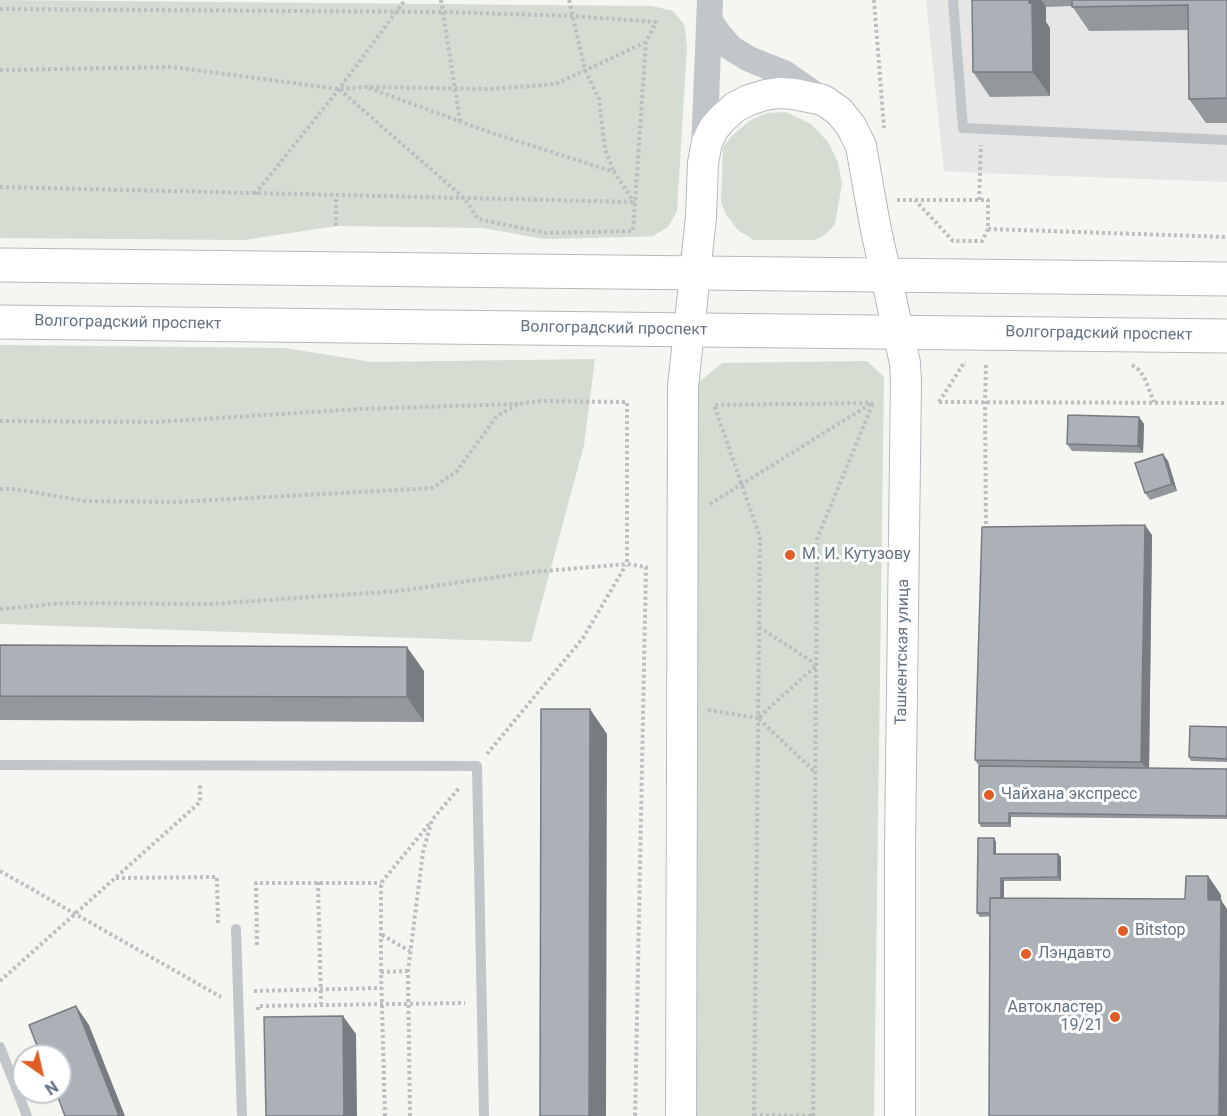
<!DOCTYPE html>
<meta charset="utf-8">
<style>
body{margin:0}
#map{position:relative;width:1227px;height:1116px;overflow:hidden;background:#f5f5f1;font-family:Roboto,sans-serif}
canvas{display:block}
.north{position:absolute;left:12px;top:1044px;width:60px;height:60px;box-sizing:border-box;background:#fff;border:2px solid #c1c7cd;border-radius:50%;rotate:146deg;font-size:16px;font-weight:700;line-height:24px;text-align:center;color:#647382}
.north::after{content:'';display:block;margin:auto;width:21px;height:27px;background:#e05e26;clip-path:polygon(50% 0,100% 100%,50% 72%,0 100%)}
</style>
<div id="map">
<canvas width="1227" height="1116"></canvas>
<div class="north">N</div>
</div>
<script>
const ctx = document.querySelector('canvas').getContext('2d');
ctx.lineJoin = 'round';
function paint(path, color) { ctx.fillStyle = color; ctx.fill(path, 'evenodd'); }
const toPath = rows => new Path2D(rows.map(r => 'M' + r).join(''));
function strokePath(path, color, width, dash) { ctx.strokeStyle = color; ctx.lineWidth = width; ctx.lineCap = dash ? 'butt' : 'round'; ctx.setLineDash(dash || []); ctx.stroke(path); }
function label(font, color, halo, rows, align = 'center') {
  ctx.font = font + ' Roboto,sans-serif'; ctx.lineWidth = 6; ctx.setLineDash([]); ctx.textBaseline = 'middle'; ctx.strokeStyle = halo; ctx.fillStyle = color; for (const [text, x, y, turn = 0] of rows) {
    ctx.save(); ctx.translate(x, y); ctx.rotate((+turn || 0) * Math.PI / 180); ctx.textAlign = isNaN(turn) ? turn : align; if (halo) ctx.strokeText(text, 0, 0); ctx.fillText(text, 0, 0); ctx.restore();
  }
}
paint(toPath([
 [926,0,1227,0,1227,182,980,173,944,171]
]), '#e5e6e5');
paint(toPath([
 [0,0,652,6,673,11,684,24,687,46,677,211,668,227,653,236,632,237,544,239,483,228,336,226,244,240,0,238],
 [786,112,811,124,828,142,838,162,842,184,835,224,826,234,815,240,754,240,739,231,726,215,721,202,723,147,732,136,749,121,767,113],
 [0,345,285,348,372,362,595,359,584,445,531,642,0,624],
 [867,361,884,377,874,1116,697,1116,698,383,722,363]
]), '#d5dcd2');
const secondary = toPath([
 [681,1116,683,387,701,217,703,163,707,142,714,128,723,118,735,107,749,100,765,95,779,93,794,94,823,100,839,111,851,126,861,146,875,225,905,363,906,381,900,846,900,1116]
]);
const primary = toPath([
 [0,265,1227,279],
 [0,322,1227,336]
]);
strokePath(secondary, '#b4b9be', 32);
strokePath(primary, '#b5b9bd', 35);
strokePath(toPath([
 [441,0,460,121],
 [569,0,585,70,599,99,605,149,614,172],
 [874,0,884,128],
 [0,9,443,12,573,16,656,22,646,42,633,231,546,233,478,219,465,199,339,89],
 [0,70,172,67,339,89,365,87,490,89,556,84,646,42],
 [369,88,486,131,614,172,634,202],
 [0,187,635,202],
 [255,194,339,89,405,0],
 [897,200,988,200,988,229,982,241,953,241,915,200],
 [979,200,981,145],
 [336,226,336,196],
 [988,229,1227,237],
 [1132,365,1139,370,1144,377,1154,402],
 [939,402,1227,403],
 [939,402,964,363,966,363],
 [0,421,156,422,359,409,518,404],
 [0,489,15,489,85,501,177,502,432,488,456,472,497,416,518,404,541,401,627,402,627,564,646,567,635,1116],
 [710,504,872,403],
 [986,530,985,402,986,363],
 [0,609,65,603,210,604,398,591,532,572,627,564],
 [759,627,817,665,758,718,815,772],
 [708,710,758,718],
 [487,754,583,638,626,565],
 [0,871,221,997],
 [116,878,217,877,218,925],
 [318,882,321,1004],
 [382,935,410,951],
 [257,945,256,883,381,883],
 [381,972,408,971],
 [0,981,200,802,200,783],
 [254,991,381,988],
 [258,1010,258,1006,465,1003],
 [754,1115,813,1116],
 [385,1116,381,972,381,883,430,823],
 [410,1116,408,971,423,852,432,820,459,788],
 [754,1116,760,537,714,405,873,403],
 [813,1116,817,539,873,403]
]), '#bcbec0', 4, [3, 3]);
strokePath(toPath([
 [953,0,963,128,1227,140],
 [0,765,477,766,484,1116],
 [236,929,242,1116],
 [0,1047,27,1116]
]), '#c2c6c9', 10);
strokePath(toPath([
 [710,21,718,33,731,48,749,59,784,73,820,98],
 [704,150,710,0]
]), '#c2c6c9', 26);
strokePath(secondary, '#fff', 30);
strokePath(primary, '#fff', 33);
paint(toPath([
 [972,0,1227,0,1227,123,1206,123,1189,99,1188,30,1089,31,1072,6,1046,7,1046,22,1050,28,1050,96,990,97,973,72],
 [1139,417,1144,424,1143,453,1072,451,1067,444],
 [1168,461,1177,491,1150,500,1145,493],
 [1152,535,1149,768,1227,769,1227,819,1011,817,1011,827,981,827,979,823,979,766,975,760],
 [0,645,424,671,424,722,0,720],
 [1227,727,1227,762,1191,761,1189,757],
 [996,842,996,854,1058,854,1061,857,1061,881,1004,881,1004,898,1185,899,1208,876,1221,895,1221,900,980,917,977,913]
]), '#93989d');
paint(toPath([
 [1029,0,1041,0,1046,7,1046,22,1050,28,1050,96,1033,72],
 [1139,417,1144,424,1143,453,1138,446],
 [1163,454,1168,461,1177,491,1172,484],
 [1145,525,1152,535,1149,772,1141,762],
 [407,647,424,671,424,722,407,697],
 [590,709,607,734,606,1116,589,1116],
 [1009,813,1011,817,1011,827,1009,823],
 [994,838,996,842,996,857,994,854],
 [1058,854,1061,857,1061,881,1058,877],
 [1208,876,1221,895,1221,900,1227,909,1227,1116,1219,1116,1208,900],
 [1001,878,1004,881,1004,916,1001,913],
 [76,1006,89,1025,125,1116,119,1116],
 [343,1016,356,1034,357,1116,344,1116]
]), '#787c80');
const building = toPath([
 [972,0,1029,0,1029,3,1032,3,1033,72,973,72,972,0],
 [1072,0,1227,0,1227,98,1189,99,1188,5,1072,7,1072,0],
 [1068,415,1139,417,1138,446,1067,444,1068,415],
 [1163,454,1172,484,1145,493,1135,463,1163,454],
 [1145,525,1141,762,975,760,982,527,1145,525],
 [0,645,407,647,407,697,0,696,0,645],
 [541,709,590,709,589,1116,540,1116,541,709],
 [1190,726,1227,727,1227,759,1189,757,1190,726],
 [979,766,1227,769,1227,816,1009,813,1009,823,979,823,979,766],
 [978,838,994,838,994,854,1058,854,1058,877,1001,878,1001,898,990,898,990,913,977,913,978,838],
 [1186,876,1208,876,1208,900,1221,900,1219,1116,989,1116,990,898,1185,899,1186,876],
 [76,1006,119,1116,65,1116,56,1092,60,1092,60,1056,41,1056,29,1025,76,1006],
 [343,1016,344,1116,266,1116,264,1017,343,1016]
]);
paint(building, '#abb1b7');
strokePath(building, '#787c80', 1.5);
for (const [x, y, r, color] of [
 [790,555,6,"#e05e26"],
 [989,795,6,"#e05e26"],
 [1123,931,6,"#e05e26"],
 [1026,954,6,"#e05e26"],
 [1115,1017,6,"#e05e26"]
]) { const dot = new Path2D(); dot.arc(x, y, r, 0, 2 * Math.PI); ctx.fillStyle = color; ctx.fill(dot); strokePath(dot, '#fff', 2); }
label('16px', '#647382', '#fff', [
 ["Волгоградский проспект",128,323,1],
 ["Волгоградский проспект",614,329,1],
 ["Волгоградский проспект",1099,334,1],
 ["Ташкентская улица",903,652,-89]
]);
label('16px', '#647382', '#fff', [
 ["М. И. Кутузову",802,555],
 ["Чайхана экспресс",1001,795],
 ["Bitstop",1135,931],
 ["Лэндавто",1038,954],
 ["Автокластер",1103,1008,"right"],
 ["19/21",1103,1026,"right"]
], 'left');
</script>
